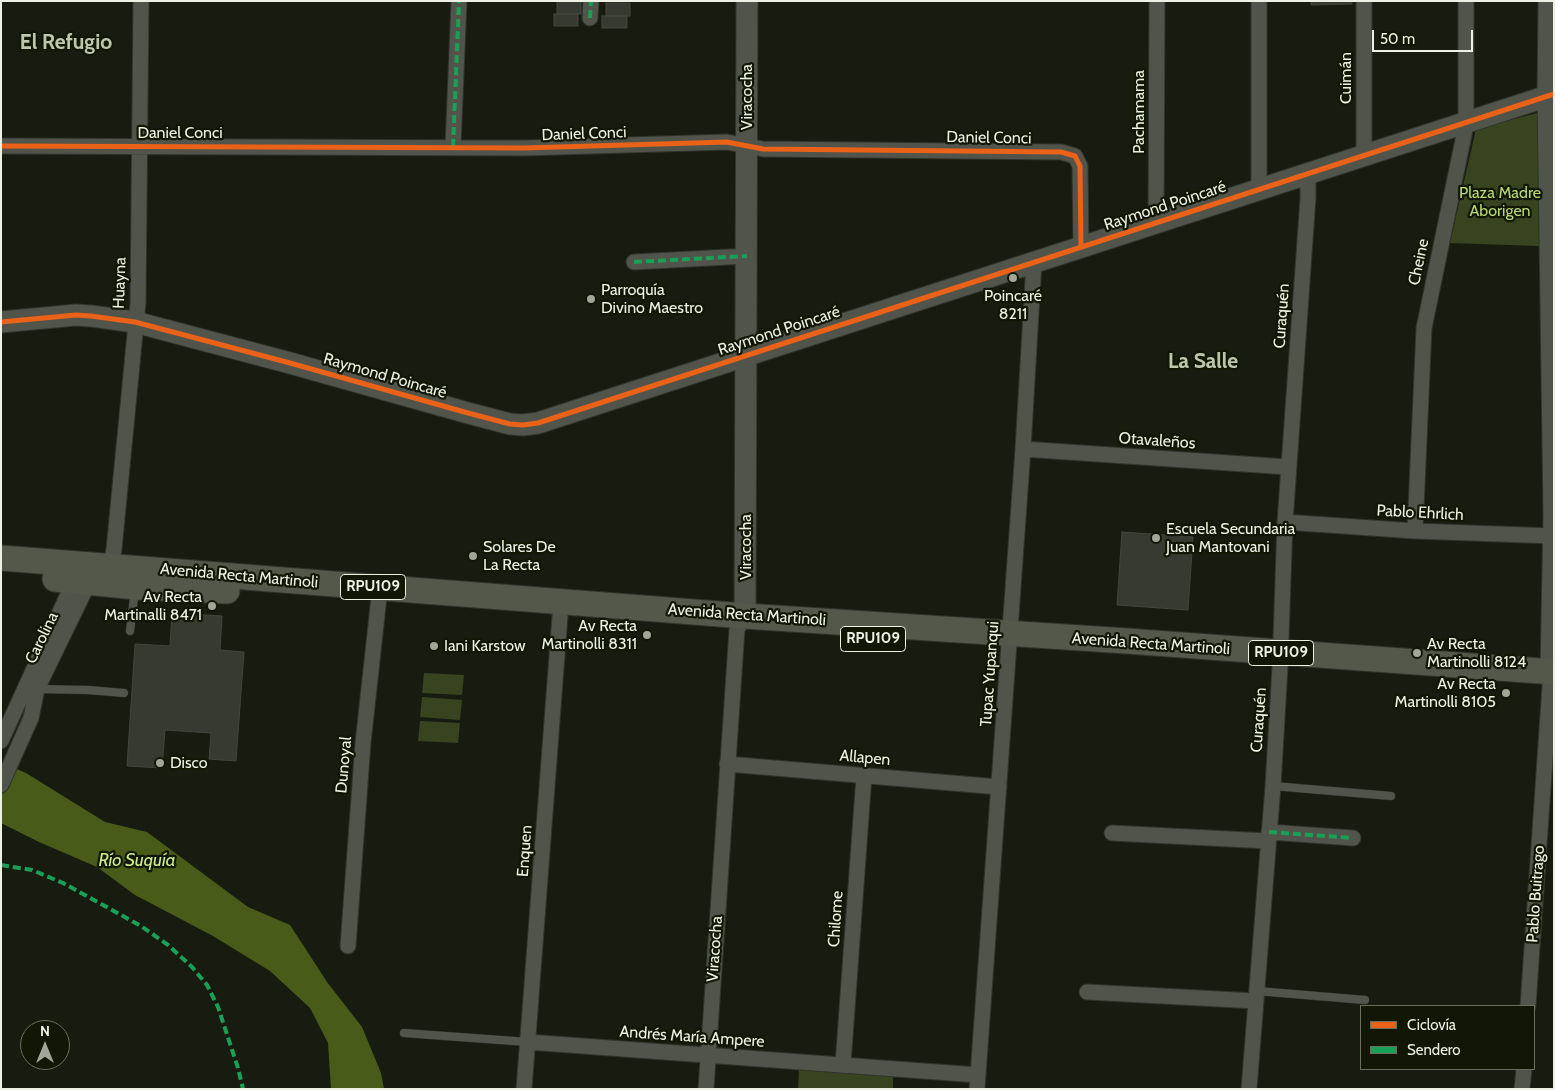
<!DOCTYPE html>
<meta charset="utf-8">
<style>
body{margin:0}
#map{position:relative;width:1555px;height:1090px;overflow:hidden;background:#181c10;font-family:Cabin,sans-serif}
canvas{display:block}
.frame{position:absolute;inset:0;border:2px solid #ecf1e3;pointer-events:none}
.legend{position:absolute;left:1360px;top:1005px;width:175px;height:65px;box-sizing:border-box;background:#111704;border:1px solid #696e5d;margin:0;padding:6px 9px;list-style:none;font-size:15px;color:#ecf1e3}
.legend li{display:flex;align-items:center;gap:10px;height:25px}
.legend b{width:25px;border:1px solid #696e5d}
.north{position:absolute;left:20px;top:1020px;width:50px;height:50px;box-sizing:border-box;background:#111704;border:1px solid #696e5d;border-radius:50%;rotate:0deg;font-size:14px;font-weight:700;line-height:20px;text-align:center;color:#ecf1e3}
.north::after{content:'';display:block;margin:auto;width:18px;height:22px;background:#a2a699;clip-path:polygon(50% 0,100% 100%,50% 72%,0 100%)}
.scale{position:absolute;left:1372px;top:30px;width:101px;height:22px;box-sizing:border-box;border:2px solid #ecf1e3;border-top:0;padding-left:6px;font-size:15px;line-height:18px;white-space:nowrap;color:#ecf1e3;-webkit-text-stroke:4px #111704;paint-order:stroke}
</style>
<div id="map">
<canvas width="1555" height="1090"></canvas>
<div class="frame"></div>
<ul class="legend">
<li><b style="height:6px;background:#ea6118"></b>Ciclovía</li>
<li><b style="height:6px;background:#1a9f57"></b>Sendero</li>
</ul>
<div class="north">N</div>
<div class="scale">50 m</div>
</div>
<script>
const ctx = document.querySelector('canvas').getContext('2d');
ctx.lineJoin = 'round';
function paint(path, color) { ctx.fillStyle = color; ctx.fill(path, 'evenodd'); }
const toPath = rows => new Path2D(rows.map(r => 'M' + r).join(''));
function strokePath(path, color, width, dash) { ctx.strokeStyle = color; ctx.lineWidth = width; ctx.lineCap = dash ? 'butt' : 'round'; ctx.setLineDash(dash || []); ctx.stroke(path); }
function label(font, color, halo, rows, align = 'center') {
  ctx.font = font + ' Cabin,sans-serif'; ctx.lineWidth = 4.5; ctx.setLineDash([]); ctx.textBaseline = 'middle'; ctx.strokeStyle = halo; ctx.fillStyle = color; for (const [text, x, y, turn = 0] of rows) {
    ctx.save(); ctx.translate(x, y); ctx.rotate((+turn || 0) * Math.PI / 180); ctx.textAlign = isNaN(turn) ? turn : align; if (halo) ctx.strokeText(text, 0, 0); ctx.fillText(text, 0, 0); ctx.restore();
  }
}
paint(toPath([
 [1541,112,1539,246,1450,243,1476,129],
 [424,673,464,675,462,695,422,693],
 [422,697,462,700,460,720,420,717],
 [420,721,460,723,458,743,418,741],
 [799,1070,893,1076,893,1089,798,1089]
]), '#384420');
paint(toPath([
 [1,762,26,773,105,822,147,832,248,907,290,925,327,982,362,1027,381,1073,384,1089,331,1089,328,1043,310,1008,270,971,213,936,135,895,97,867,39,842,1,823]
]), '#485b19');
const building = toPath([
 [557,1,581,1,581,14,557,14,557,1],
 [1311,1,1352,1,1352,4,1311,5,1311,1],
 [606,3,630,3,630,16,606,16,606,3],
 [554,14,578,14,578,26,554,26,554,14],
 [602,16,627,16,627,28,602,28,602,16],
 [1122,532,1193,537,1188,610,1117,605,1122,532],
 [172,613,222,616,220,650,244,652,236,761,209,759,211,733,165,730,162,768,127,766,135,644,170,646,172,613]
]);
paint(building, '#373a31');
strokePath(building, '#42463b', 1);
const lane = toPath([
 [130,631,135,589],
 [36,689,88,690,124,693],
 [1273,786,1391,796],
 [1257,991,1365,1000],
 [404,1033,528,1042]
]);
const street = toPath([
 [1364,1,1364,155],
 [590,18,591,1],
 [1,146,524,148,727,142,763,149,1061,152,1075,156,1080,166,1081,247],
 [453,147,459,1],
 [1259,189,1259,1],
 [1156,222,1157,1],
 [634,262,747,256],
 [1023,449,1288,467],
 [1285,522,1415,531,1554,536],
 [1415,531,1424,328,1464,135,1466,122,1466,1],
 [104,569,111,566,114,549,138,303,141,1],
 [1,741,74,581],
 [727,764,999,787],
 [1,785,31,718,37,689,89,582,88,576],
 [1269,832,1353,838],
 [1112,833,1268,841],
 [348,946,363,743,380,588],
 [1087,992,1256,1001],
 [1528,1006,1551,671],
 [528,1042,978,1075],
 [843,1064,864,776],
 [524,1089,560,616],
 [706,1089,737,629,745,616],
 [977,1089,1023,449,1034,262],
 [1249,1089,1273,786,1280,667,1285,522,1308,198,1308,174],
 [1522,1089,1524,1069]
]);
const secondary = toPath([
 [1549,1,1548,96,1554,515,1551,671],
 [1,322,76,315,91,316,135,322,290,363,468,413,510,424,523,425,538,423,1554,94],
 [745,616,747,1]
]);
const primary = toPath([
 [1,558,745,616,1127,641,1554,672],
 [55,579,136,587,227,591]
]);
strokePath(lane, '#32342c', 9);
strokePath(street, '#32342c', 17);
strokePath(secondary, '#32342c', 23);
strokePath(primary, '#32342c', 27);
strokePath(lane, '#51544b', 8);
strokePath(street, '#51544b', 15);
strokePath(secondary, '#51544b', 21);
strokePath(primary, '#54584b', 25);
strokePath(toPath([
 [590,18,591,1],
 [453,147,459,1],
 [634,262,747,256],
 [1269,832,1353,838],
 [1,865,32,870,63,883,141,926,168,945,192,967,207,985,218,1007,238,1068,243,1089]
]), '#1a9f57', 4, [8, 4]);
strokePath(toPath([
 [1,146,524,148,727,142,763,149,1061,152,1075,156,1080,166,1081,247],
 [1,322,76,315,91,316,135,322,290,363,468,413,510,424,523,425,538,423,1554,94]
]), '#ea6118', 5);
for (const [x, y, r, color] of [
 [1013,278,5,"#a2a699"],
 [591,299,5,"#a2a699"],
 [1156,538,5,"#a2a699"],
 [473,556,5,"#a2a699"],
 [212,606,5,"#a2a699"],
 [647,635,5,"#a2a699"],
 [434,646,5,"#a2a699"],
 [1417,653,5,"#a2a699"],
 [1506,693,5,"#a2a699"],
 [160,763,5,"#a2a699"]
]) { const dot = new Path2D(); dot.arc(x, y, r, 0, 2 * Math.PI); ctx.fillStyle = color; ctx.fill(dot); strokePath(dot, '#111704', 2); }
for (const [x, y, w] of [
 [373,587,65],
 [873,639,65],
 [1281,653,65]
]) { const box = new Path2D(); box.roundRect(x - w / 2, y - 12.5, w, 25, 4); ctx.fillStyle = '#111704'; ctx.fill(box); strokePath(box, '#ecf1e3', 1); }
label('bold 15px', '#ecf1e3', null, [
 ["RPU109",373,587],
 ["RPU109",873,639],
 ["RPU109",1281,653]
]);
label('16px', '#ecf1e3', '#111704', [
 ["Cuimán",1346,78,-90],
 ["Viracocha",747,97,-90],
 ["Pachamama",1139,112,-90],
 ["Daniel Conci",180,133],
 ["Daniel Conci",584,134,-2],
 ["Daniel Conci",989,138,1],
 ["Raymond Poincaré",1165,206,-18],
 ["Cheine",1419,262,-78],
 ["Huayna",120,283,-88],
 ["Curaquén",1282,316,-86],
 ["Raymond Poincaré",779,331,-18],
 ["Raymond Poincaré",385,376,16],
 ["Otavaleños",1157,441,4],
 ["Pablo Ehrlich",1420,513,3],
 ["Viracocha",746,547,-90],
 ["Avenida Recta Martinoli",239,576,5],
 ["Avenida Recta Martinoli",747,615,4],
 ["Carolina",42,638,-64],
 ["Avenida Recta Martinoli",1151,644,4],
 ["Tupac Yupanqui",990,674,-86],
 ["Curaquén",1259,720,-86],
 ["Allapen",865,758,5],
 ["Dunoyal",344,765,-85],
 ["Enquen",525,851,-86],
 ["Pablo Buitrago",1536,894,-86],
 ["Chilome",836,919,-86],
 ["Viracocha",715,949,-86],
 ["Andrés María Ampere",692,1037,4]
]);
label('16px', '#b8d777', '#111704', [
 ["Plaza Madre",1500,193],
 ["Aborigen",1500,211]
]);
label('16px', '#ecf1e3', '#111704', [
 ["Parroquía",601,290],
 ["Divino Maestro",601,308],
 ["Poincaré",1013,296,"center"],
 ["8211",1013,314,"center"],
 ["Escuela Secundaria",1166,529],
 ["Juan Mantovani",1166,547],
 ["Solares De",483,547],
 ["La Recta",483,565],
 ["Av Recta",202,597,"right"],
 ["Martinalli 8471",202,615,"right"],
 ["Av Recta",637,626,"right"],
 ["Martinolli 8311",637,644,"right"],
 ["Av Recta",1427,644],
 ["Martinolli 8124",1427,662],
 ["Iani Karstow",444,646],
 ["Av Recta",1496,684,"right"],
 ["Martinolli 8105",1496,702,"right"],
 ["Disco",170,763]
], 'left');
label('italic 18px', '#cded8c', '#111704', [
 ["Río Suquía",137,861]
]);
label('bold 21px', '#bdc7ad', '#111704', [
 ["El Refugio",66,43],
 ["La Salle",1203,362]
]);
</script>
